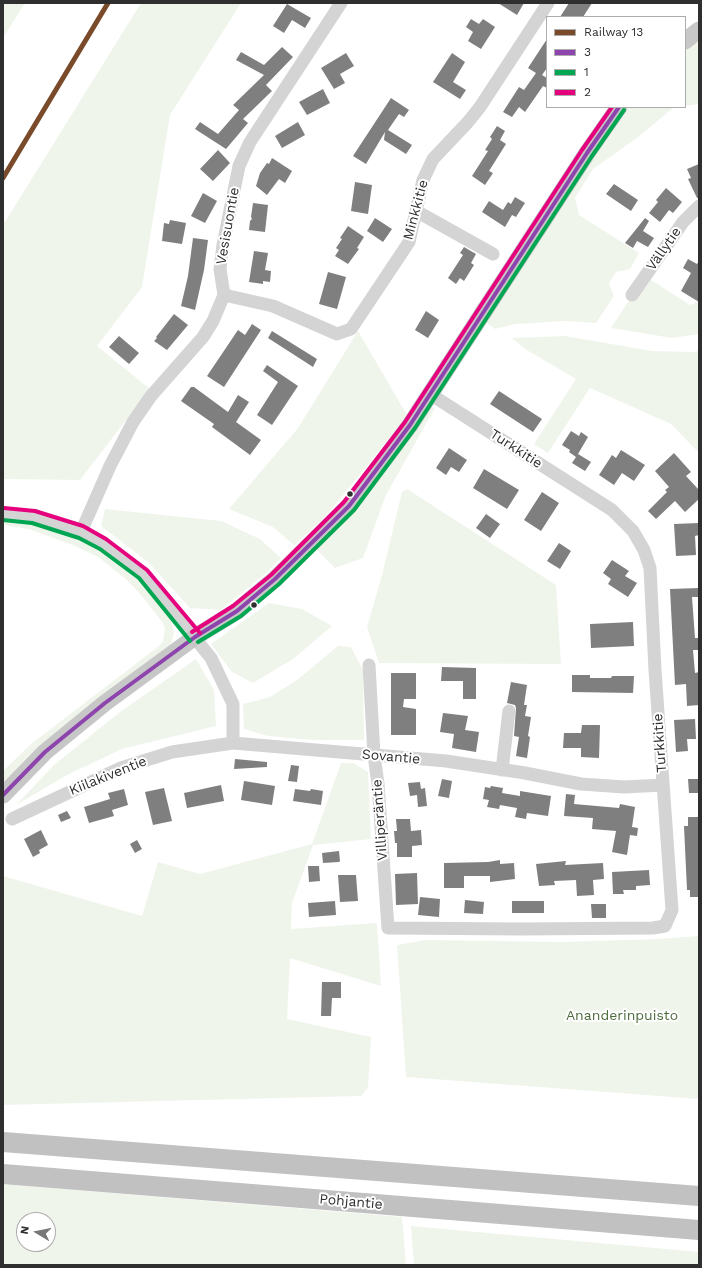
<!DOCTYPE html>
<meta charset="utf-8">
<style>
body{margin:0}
#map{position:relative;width:702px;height:1268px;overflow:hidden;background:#fff;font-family:"Work Sans",sans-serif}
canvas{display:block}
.frame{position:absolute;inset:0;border:4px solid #2f2f2f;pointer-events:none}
.legend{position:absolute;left:546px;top:16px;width:140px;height:92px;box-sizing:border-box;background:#fff;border:1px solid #acacac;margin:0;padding:5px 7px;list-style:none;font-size:12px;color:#2f2f2f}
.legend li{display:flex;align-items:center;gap:8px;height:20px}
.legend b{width:20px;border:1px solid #acacac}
.north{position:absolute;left:16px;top:1212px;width:40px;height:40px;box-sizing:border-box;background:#fff;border:1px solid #acacac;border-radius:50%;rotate:280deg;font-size:11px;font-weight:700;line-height:16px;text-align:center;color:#2f2f2f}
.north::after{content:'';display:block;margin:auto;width:14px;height:18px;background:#787878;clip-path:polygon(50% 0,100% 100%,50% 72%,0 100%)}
</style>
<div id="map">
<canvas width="702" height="1268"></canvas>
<div class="frame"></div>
<ul class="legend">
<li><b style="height:5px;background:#7a4b2a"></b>Railway 13</li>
<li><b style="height:5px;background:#8e44ad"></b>3</li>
<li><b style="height:5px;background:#00a651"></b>1</li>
<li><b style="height:5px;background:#e5007d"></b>2</li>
</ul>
<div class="north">N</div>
</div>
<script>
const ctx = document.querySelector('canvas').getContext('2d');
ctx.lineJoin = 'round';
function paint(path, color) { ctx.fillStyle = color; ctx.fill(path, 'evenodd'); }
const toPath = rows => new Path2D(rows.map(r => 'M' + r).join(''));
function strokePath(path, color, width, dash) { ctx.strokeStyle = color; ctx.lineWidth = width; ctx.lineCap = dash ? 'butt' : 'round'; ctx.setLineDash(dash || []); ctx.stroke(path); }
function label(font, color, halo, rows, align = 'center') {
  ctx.font = font + ' "Work Sans",sans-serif'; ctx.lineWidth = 4; ctx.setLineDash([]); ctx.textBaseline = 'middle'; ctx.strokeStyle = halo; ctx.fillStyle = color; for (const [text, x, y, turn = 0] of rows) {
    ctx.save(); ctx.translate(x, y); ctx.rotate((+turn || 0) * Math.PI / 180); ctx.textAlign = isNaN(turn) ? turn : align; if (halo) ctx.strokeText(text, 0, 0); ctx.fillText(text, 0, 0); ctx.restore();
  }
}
paint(toPath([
 [3,3,25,3,3,38],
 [141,3,241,3,170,115,142,287,97,346,150,389,80,480,3,479,3,225],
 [692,39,699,44,699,104,685,106,685,45],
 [622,107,680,107,673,108,637,138,593,169,575,198,579,215,639,253,630,269,616,272,609,284,614,296,596,323,566,321,515,324,495,329,484,321],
 [651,280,690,305,699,301,699,334,672,338,611,328,641,282],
 [358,331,407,415,363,471,324,518,294,545,273,527,229,509,298,428],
 [565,336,652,351,693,352,699,351,699,453,671,424,590,388,548,453,534,444,576,379,525,349,512,338],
 [428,408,435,408,386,495,363,558,335,568,313,546],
 [407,489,556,585,561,664,379,663,367,627,382,575,402,492],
 [105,509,221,521,260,539,281,558,266,573,221,610,190,608,149,563,101,526],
 [3,519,31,523,55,530,78,539,100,551,122,566,137,579,148,589,169,616,172,624,174,633,172,641,169,647,3,787,3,771,31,744,159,646,163,641,165,629,163,623,142,596,127,580,98,557,75,546,29,529,3,525],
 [269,603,302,609,332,626,293,659,253,683,232,672,211,644],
 [338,646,351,647,363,670,364,740,313,740,268,736,244,729,243,704,270,697,297,680],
 [196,659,214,690,216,726,122,749,67,775,16,805,54,765,120,712],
 [341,763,353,763,368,772,371,839,313,845,292,903,291,929,377,923,381,986,290,958,287,1019,371,1037,368,1088,361,1096,3,1105,3,876,142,916,158,862,200,874,312,844],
 [699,936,699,1099,406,1077,397,945,426,940,563,942,657,939],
 [3,1184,402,1217,406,1265,3,1265],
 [24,1220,48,1220,48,1244,24,1244],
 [411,1226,699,1252,699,1265,414,1265]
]), '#f0f5ec');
paint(toPath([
 [498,3,524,3,517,15],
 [569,3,592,3,583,17,560,17],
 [287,4,311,18,305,28,292,20,284,33,273,26],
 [471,19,479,24,483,19,495,27,481,49,468,41,473,32,466,27],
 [547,39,547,68,542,75,547,78,547,88,543,86,525,112,519,107,512,117,503,112,519,87,524,90,536,73,528,68],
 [282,47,293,57,266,85,272,91,243,119,248,123,226,149,195,129,200,122,218,134,239,110,233,105,264,75,236,60,241,52,264,65],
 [346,53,354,66,340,74,345,83,334,89,321,68],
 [452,53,465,62,453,82,466,90,460,99,433,82],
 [323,89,330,103,307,115,299,102],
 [391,98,409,110,404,117,399,114,388,130,412,145,406,154,384,140,385,132,366,164,353,156],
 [298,122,305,135,282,148,275,136],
 [497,126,505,131,500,140,506,144,489,171,493,173,485,185,472,176,488,151,485,150,492,139,490,137],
 [218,150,230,163,213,181,200,169],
 [272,158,292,171,285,183,279,179,267,195,256,186,260,173,267,163,269,164],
 [699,164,699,198,697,198,688,179,691,178,687,169],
 [355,182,372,185,368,214,351,211],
 [614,184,638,200,631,211,606,194],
 [666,188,682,202,673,213,669,210,660,222,649,213,658,202,656,200],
 [203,193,217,201,205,223,191,216],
 [515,197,525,203,516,217,512,215,505,227,482,212,489,201,503,210,508,202,511,204],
 [253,203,268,205,265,232,249,230,250,221,252,219,251,217],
 [375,218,392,229,383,242,367,231],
 [645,218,649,221,643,231,654,238,648,247,637,241,633,248,625,243],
 [170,220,186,223,182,244,162,241,164,223,169,224],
 [348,226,364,237,357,248,359,249,348,264,335,256,339,250,336,248,342,239,340,238],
 [193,238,208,240,204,270,195,310,181,306,188,276],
 [464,247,476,254,471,263,474,265,464,281,460,278,456,284,448,278,463,255,460,253],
 [254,251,268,253,265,270,271,271,270,282,263,281,263,284,249,282],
 [688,259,697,264,699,261,699,302,681,291,691,273,683,268],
 [328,272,346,277,337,309,319,304],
 [426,311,439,320,428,338,415,330],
 [174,314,188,325,167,350,154,341,157,338,156,337],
 [252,324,261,330,224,387,207,376,238,330,245,335],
 [272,331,317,359,313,367,268,338],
 [119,336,139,353,129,364,109,347],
 [267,365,298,386,272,425,257,415,278,382,263,371],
 [191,387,194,387,228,412,238,395,249,402,236,422,261,440,250,455,212,427,214,424,181,401],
 [499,391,542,419,533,432,490,404],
 [571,431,579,436,581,432,588,437,578,454,591,462,585,471,572,463,576,457,569,452,570,450,562,445],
 [449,448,467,460,459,472,451,467,446,475,436,468],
 [621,450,645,465,634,481,622,473,614,485,599,475,612,455,616,458],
 [674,453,691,472,686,476,699,490,699,499,685,512,675,501,656,519,648,511,667,492,665,490,669,487,655,471],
 [484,469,519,490,507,509,473,488],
 [542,492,559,503,541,531,524,520],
 [486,514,500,524,490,538,476,528],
 [699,523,699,535,695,536,696,555,676,556,674,524],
 [559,543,571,551,560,569,547,561],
 [612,560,629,571,625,576,637,583,628,597,608,584,611,579,603,573],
 [699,588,699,597,692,597,695,638,699,638,699,650,693,650,695,673,699,672,699,705,687,706,686,684,675,685,670,589],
 [633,622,634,646,591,648,590,624],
 [442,667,476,668,476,699,463,699,463,681,441,681],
 [391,673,416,673,416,699,404,699,403,707,416,709,416,735,391,735],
 [572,675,590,675,590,678,611,678,612,676,634,676,633,693,572,692],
 [511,682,527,685,524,705,527,705,525,716,531,717,528,736,530,737,527,758,516,756,519,737,514,736,516,708,515,705,507,703],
 [443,713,468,716,465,730,479,732,476,752,452,748,454,734,440,732],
 [695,719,696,739,687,739,688,751,676,752,674,720],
 [582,725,600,725,599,758,581,757,581,748,563,748,564,733,581,733],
 [235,759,267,762,267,767,234,769],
 [291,765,299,766,297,782,288,781],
 [442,779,452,781,449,798,438,796],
 [688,779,699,779,699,793,689,793],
 [244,781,275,786,272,805,241,800],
 [420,782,421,789,425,788,427,806,418,807,417,795,410,796,408,783],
 [221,785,224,801,187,808,184,793],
 [491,786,503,788,502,793,520,796,520,791,551,796,548,816,527,813,526,819,515,817,517,808,500,805,499,809,487,807,489,800,483,799,485,787,490,788],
 [164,788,172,821,153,825,145,792],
 [124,789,128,805,112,810,114,816,89,823,84,807,110,799,108,793],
 [295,789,310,791,311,789,323,791,321,805,293,801],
 [566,794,575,795,574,804,619,808,620,804,635,807,632,827,638,828,637,836,630,835,627,855,612,852,616,831,592,829,593,818,564,816],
 [67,811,71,818,61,822,58,815],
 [688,817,699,817,699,897,690,897,690,890,687,890,684,826,688,826],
 [396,819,410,819,411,831,421,830,422,845,412,846,412,857,397,857,397,843,395,843,394,831,397,831],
 [41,830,48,845,39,850,40,853,33,857,24,839],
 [137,840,142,849,135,853,130,844],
 [339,851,340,861,339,862,323,863,322,853],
 [500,860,500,864,514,863,515,879,490,882,490,876,464,876,464,888,444,888,444,863,488,862],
 [566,861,565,865,603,863,604,879,593,880,594,895,577,896,576,880,554,881,555,885,539,886,536,864],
 [308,866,319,866,320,881,309,882],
 [649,870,650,885,636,886,636,890,623,890,624,894,613,894,612,872],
 [417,873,418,904,396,905,395,874],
 [338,875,356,875,358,901,340,902],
 [420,897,440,899,439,917,418,915],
 [465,900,484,902,483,914,464,913],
 [335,901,336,915,309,917,308,903],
 [512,901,544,901,544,913,512,913],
 [591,904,606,904,606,918,592,918],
 [322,982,341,982,341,998,332,998,331,1016,321,1016]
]), '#7f7f7f');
strokePath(toPath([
 [416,211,493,254],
 [224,295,273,306,337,334,351,329,409,242,423,180,433,159,468,122,480,107,548,3],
 [632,295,683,222,699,206],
 [3,514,33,517,81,532,103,544,143,574,211,658,233,704,233,743,446,761,525,773,581,784,624,787,663,785],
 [81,532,110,466,133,422,151,396,203,337,213,321,224,295,220,269,223,245,239,166,250,142,341,3],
 [369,665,374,755,378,784,388,928,522,929,653,928,665,926,672,910,655,670,650,568,644,550,633,531,612,510,430,394],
 [502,770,509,711],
 [12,819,121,768,172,752,233,743]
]), '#d4d4d4', 13);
strokePath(toPath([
 [685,41,699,30],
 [3,795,45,752,105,703,195,637,237,611,275,579,349,506,410,425,587,153,619,107]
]), '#c7c7c7', 17);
strokePath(toPath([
 [3,1142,699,1196],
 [3,1174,699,1230]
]), '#c1c1c1', 20);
strokePath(toPath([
 [3,795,45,752,105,703,195,637,237,611,275,579,349,506,410,425,587,153,619,107]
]), '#8e44ad', 4);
strokePath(toPath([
 [3,520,32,523,79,538,100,549,139,578,190,641],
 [198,642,241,616,279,584,354,510,415,428,592,156,624,110]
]), '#00a651', 4);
strokePath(toPath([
 [4,508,35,511,83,526,106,539,147,570,200,633],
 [192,632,233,606,271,575,344,502,405,422,582,150,612,107]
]), '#e5007d', 4);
strokePath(toPath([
 [3,178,108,3]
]), '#7a4b2a', 5);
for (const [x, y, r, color] of [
 [350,494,3.5,"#2f2f2f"],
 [254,605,3.5,"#2f2f2f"]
]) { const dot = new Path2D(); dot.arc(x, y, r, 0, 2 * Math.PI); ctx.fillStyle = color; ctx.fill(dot); strokePath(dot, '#fff', 1.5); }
label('14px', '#2f2f2f', '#fff', [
 ["Minkkitie",416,210,-75],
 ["Vesisuontie",228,226,-80],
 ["Vällytie",664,249,-55],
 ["Turkkitie",516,449,33],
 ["Turkkitie",660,743,-94],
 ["Sovantie",391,757,5],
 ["Kiilakiventie",108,776,-22],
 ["Villiperäntie",380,820,-94],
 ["Pohjantie",351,1202,5]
]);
label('14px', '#4d6c3c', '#fff', [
 ["Ananderinpuisto",622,1016]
]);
</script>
